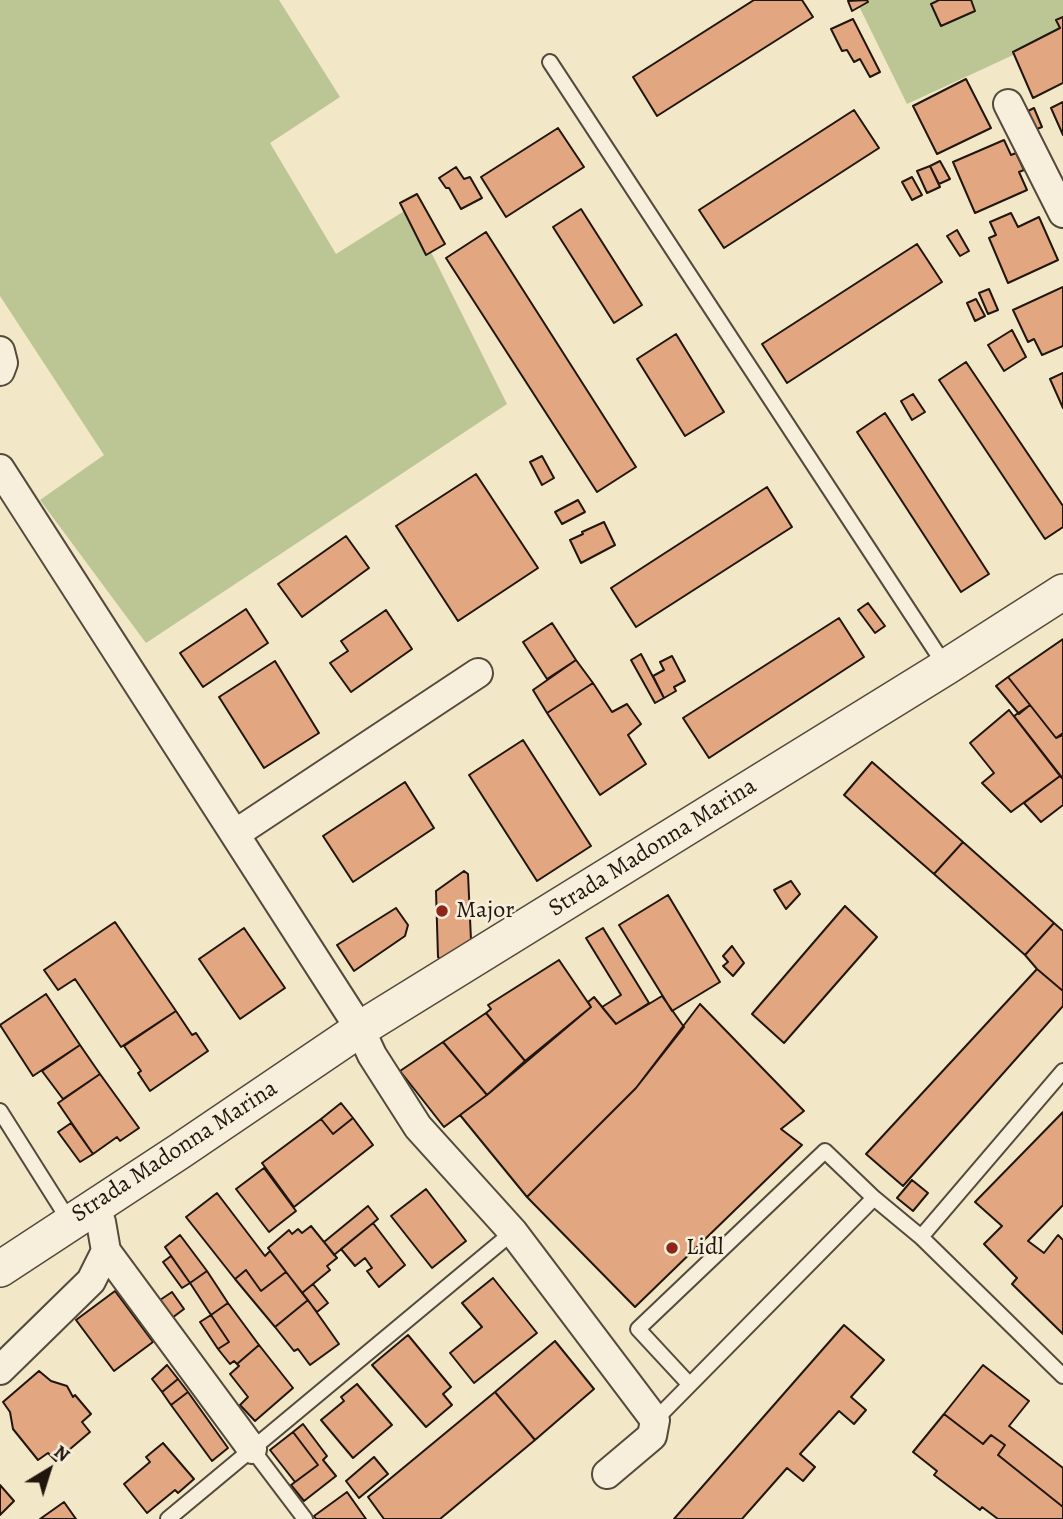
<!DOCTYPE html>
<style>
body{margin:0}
#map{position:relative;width:1063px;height:1519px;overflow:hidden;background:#f2e7c7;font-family:Alegreya,serif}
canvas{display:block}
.north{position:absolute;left:14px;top:1435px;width:70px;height:70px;-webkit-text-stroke:5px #f7efdb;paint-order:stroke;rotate:38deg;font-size:19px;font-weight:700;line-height:28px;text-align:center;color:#20160e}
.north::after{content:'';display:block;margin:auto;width:24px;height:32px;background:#20160e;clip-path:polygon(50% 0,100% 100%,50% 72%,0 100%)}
</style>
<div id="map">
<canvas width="1063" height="1519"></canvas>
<div class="north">N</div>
</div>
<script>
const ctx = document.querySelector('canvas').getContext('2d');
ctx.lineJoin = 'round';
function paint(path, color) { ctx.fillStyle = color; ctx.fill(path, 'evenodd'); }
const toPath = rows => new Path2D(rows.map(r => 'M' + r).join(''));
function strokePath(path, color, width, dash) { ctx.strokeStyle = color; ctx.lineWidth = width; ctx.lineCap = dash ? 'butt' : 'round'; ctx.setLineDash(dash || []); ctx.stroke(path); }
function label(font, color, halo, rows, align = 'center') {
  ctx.font = font + ' Alegreya,serif'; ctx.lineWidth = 5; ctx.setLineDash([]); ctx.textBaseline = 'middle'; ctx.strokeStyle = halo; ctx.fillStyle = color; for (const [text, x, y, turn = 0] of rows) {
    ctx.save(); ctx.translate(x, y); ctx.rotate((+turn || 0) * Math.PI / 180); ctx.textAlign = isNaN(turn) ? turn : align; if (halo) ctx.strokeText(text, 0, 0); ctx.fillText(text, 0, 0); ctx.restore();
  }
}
paint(toPath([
 [0,0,279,0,340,97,270,143,336,254,409,208,507,404,146,643,40,500,104,455,0,296],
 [856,0,1063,0,1063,32,907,104]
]), '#bcc594');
const building = toPath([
 [754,0,802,0,813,17,657,116,633,77,754,0],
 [867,0,868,2,852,11,848,1,867,0],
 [939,0,971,0,975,11,941,26,931,4,939,0],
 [1063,17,1063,83,1033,98,1013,52,1060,28,1056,20,1063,17],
 [853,19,880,72,870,77,860,59,854,62,847,50,842,51,831,29,853,19],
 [966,79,991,128,937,154,913,106,966,79],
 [1063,102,1063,135,1051,108,1063,102],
 [1034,108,1042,127,1032,131,1024,113,1034,108],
 [854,110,879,148,724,248,699,210,854,110],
 [558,128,584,167,506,217,481,177,558,128],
 [1004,140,1011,155,1016,153,1024,170,1019,172,1027,190,975,213,953,162,1004,140],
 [940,161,950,179,939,184,930,166,940,161],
 [930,166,940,187,927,193,917,171,930,166],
 [456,167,464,179,470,177,482,198,461,209,449,188,446,188,439,178,456,167],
 [912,177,922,195,912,200,902,182,912,177],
 [417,194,445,244,426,255,400,203,417,194],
 [581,209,642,305,614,323,553,227,581,209],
 [1011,213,1018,227,1039,217,1058,260,1008,283,989,238,996,235,990,222,1011,213],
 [957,230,969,251,960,256,947,236,957,230],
 [486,232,636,467,597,492,446,258,486,232],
 [917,244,942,282,787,383,762,344,917,244],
 [1063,287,1063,346,1042,355,1034,339,1028,342,1013,310,1063,287],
 [989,289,998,310,988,314,979,293,989,289],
 [976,299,985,316,975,321,967,303,976,299],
 [1012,330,1026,357,1004,371,988,345,1012,330],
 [676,334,724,412,685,436,637,359,676,334],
 [966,362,1063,506,1063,527,1045,539,939,380,966,362],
 [1063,373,1063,408,1050,379,1063,373],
 [913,394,925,412,912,420,901,401,913,394],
 [885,413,989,574,961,592,857,432,885,413],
 [542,456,554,478,542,485,530,462,542,456],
 [476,474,538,568,458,621,396,526,476,474],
 [767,487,792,527,636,627,611,588,767,487],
 [578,500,585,512,562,524,555,512,578,500],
 [604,522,615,545,581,563,570,540,583,534,582,532,604,522],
 [346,536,369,568,302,617,278,584,346,536],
 [868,603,885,626,875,633,858,610,868,603],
 [246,609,268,643,203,687,180,653,246,609],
 [386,610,412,649,351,692,330,663,348,651,341,641,386,610],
 [839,618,864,657,709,758,683,718,839,618],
 [552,623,576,660,547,679,523,642,552,623],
 [1063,639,1063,733,1056,738,1008,677,1063,639],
 [641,654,664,698,655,703,631,660,641,654],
 [672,656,685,681,674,687,676,691,664,698,653,676,664,670,660,662,672,656],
 [576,660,593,683,547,713,533,690,576,660],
 [275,661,319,733,264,768,219,697,275,661],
 [1008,677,1030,705,1019,714,996,686,1008,677],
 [593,683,612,712,627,704,641,724,628,735,646,764,600,795,547,713,593,683],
 [1030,705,1056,738,1063,735,1063,779,1014,716,1030,705],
 [1009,710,1060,776,1011,812,982,783,994,773,970,743,1009,710],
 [523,740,591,846,537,881,469,775,523,740],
 [872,762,963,842,934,874,844,795,872,762],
 [1060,776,1063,779,1063,805,1041,822,1024,803,1060,776],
 [405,782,434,828,353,882,323,836,405,782],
 [963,842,1054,923,1025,955,934,874,963,842],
 [464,871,468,874,471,940,440,959,438,957,436,891,464,871],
 [791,881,800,894,786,909,774,890,791,881],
 [668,895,720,982,672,1011,619,925,668,895],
 [845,906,877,937,784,1043,752,1014,845,906],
 [396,908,408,925,405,936,354,971,337,945,396,908],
 [115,922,176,1011,121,1047,75,979,58,990,44,970,115,922],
 [1054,923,1063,931,1063,991,1037,969,1025,955,1054,923],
 [244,928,285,988,240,1019,199,959,244,928],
 [603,928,649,1003,616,1024,602,1007,621,995,586,938,603,928],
 [732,946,744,963,733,976,723,966,728,962,723,956,732,946],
 [559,960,591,1007,525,1061,486,1013,491,1009,488,1005,559,960],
 [1037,969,1063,991,1063,1006,903,1186,866,1154,1037,969],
 [46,994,80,1045,33,1076,0,1025,46,994],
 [662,996,684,1027,636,1088,527,1197,460,1115,487,1095,591,1007,588,1002,594,997,616,1024,662,996],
 [700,1004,804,1111,781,1129,802,1145,635,1307,527,1197,636,1088,700,1004],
 [176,1011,192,1035,196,1033,208,1051,150,1091,138,1073,141,1071,124,1046,176,1011],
 [486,1013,525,1061,487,1095,443,1042,486,1013],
 [443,1042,487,1095,444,1127,400,1071,443,1042],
 [80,1045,100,1074,63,1099,42,1071,80,1045],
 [100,1074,139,1128,120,1141,117,1137,93,1154,58,1103,100,1074],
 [341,1103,353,1118,333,1134,321,1119,341,1103],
 [1063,1112,1063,1205,1028,1241,1044,1253,1058,1235,1063,1240,1063,1334,1012,1284,1017,1278,984,1244,1002,1226,975,1202,1063,1112],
 [353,1118,373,1145,294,1207,262,1163,321,1119,333,1134,353,1118],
 [71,1123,93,1154,80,1162,58,1132,71,1123],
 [264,1168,296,1211,269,1232,236,1189,264,1168],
 [912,1180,928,1193,913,1211,897,1198,912,1180],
 [426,1189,466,1241,432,1268,391,1216,426,1189],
 [217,1193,265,1256,270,1251,286,1272,261,1291,246,1270,235,1279,186,1217,217,1193],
 [368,1206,378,1219,334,1255,324,1242,368,1206],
 [373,1223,405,1265,379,1287,367,1271,372,1268,365,1258,355,1266,341,1249,373,1223],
 [311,1226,337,1258,327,1266,330,1270,302,1293,268,1248,289,1230,292,1234,298,1229,302,1233,311,1226],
 [180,1235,207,1271,190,1283,165,1247,180,1235],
 [171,1256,190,1283,182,1288,163,1262,171,1256],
 [246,1270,261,1291,286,1272,308,1300,275,1327,235,1279,246,1270],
 [207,1271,228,1303,211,1315,190,1283,207,1271],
 [493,1278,537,1333,474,1383,450,1353,482,1327,462,1303,493,1278],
 [313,1284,328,1303,317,1312,302,1293,313,1284],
 [115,1291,153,1342,114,1371,76,1320,115,1291],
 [172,1292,184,1309,164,1324,151,1306,172,1292],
 [308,1300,339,1344,310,1365,298,1349,294,1351,275,1327,308,1300],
 [228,1303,259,1345,237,1364,234,1361,230,1364,218,1349,229,1342,211,1315,228,1303],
 [211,1315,229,1342,218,1349,200,1322,211,1315],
 [844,1325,884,1360,851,1397,866,1410,854,1424,839,1411,800,1454,815,1467,803,1481,787,1468,742,1519,674,1519,844,1325],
 [408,1335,451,1387,443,1394,452,1405,426,1427,372,1365,408,1335],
 [555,1341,594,1389,535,1440,495,1392,555,1341],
 [259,1345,293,1388,255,1421,240,1405,248,1397,230,1374,239,1366,237,1364,259,1345],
 [167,1365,178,1379,162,1392,152,1379,167,1365],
 [983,1365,1029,1401,1009,1426,1063,1468,1063,1507,998,1455,1005,1445,991,1435,983,1444,944,1414,983,1365],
 [39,1371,51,1381,67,1386,73,1397,75,1395,91,1414,82,1422,90,1432,56,1461,48,1453,38,1460,13,1429,10,1412,3,1402,39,1371],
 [178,1379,188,1392,171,1405,162,1392,178,1379],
 [357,1384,392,1425,353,1458,321,1420,344,1401,341,1397,357,1384],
 [188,1392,228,1448,212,1461,171,1405,188,1392],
 [495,1392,535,1440,440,1519,384,1519,368,1497,495,1392],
 [944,1414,983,1444,991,1435,1005,1445,998,1455,1063,1507,1063,1519,998,1519,982,1507,980,1510,934,1475,937,1471,913,1452,944,1414],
 [303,1424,327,1456,323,1460,336,1476,304,1501,291,1485,318,1465,293,1432,303,1424],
 [293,1432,318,1465,295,1482,270,1450,293,1432],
 [163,1443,194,1479,178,1493,175,1490,147,1513,124,1484,150,1462,146,1457,163,1443],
 [374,1457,388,1474,359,1498,346,1481,374,1457],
 [0,1485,14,1501,0,1515,0,1485],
 [347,1492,366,1519,316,1519,314,1516,347,1492],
 [64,1502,76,1519,40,1519,64,1502]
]);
paint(building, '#e2a681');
strokePath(building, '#20160e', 2);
const service = toPath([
 [550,62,946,667],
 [1063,1071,921,1237,1063,1376],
 [0,1111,70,1222],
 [874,1198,921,1237],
 [655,1420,874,1198,825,1151,638,1329,689,1384],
 [252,1449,305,1519],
 [168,1519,513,1232]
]);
const minor = toPath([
 [1008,104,1063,213],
 [0,351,3,363,0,371],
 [0,469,360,1029,372,1055,418,1127,513,1232,655,1420,652,1436,607,1474],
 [235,834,478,673],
 [92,1207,101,1222,106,1251,252,1449],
 [0,1370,91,1281,106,1251]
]);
const tertiary = toPath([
 [0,1269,180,1151,360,1029,946,667,1063,592]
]);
strokePath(service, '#544a3c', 18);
strokePath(minor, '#544a3c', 32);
strokePath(tertiary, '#544a3c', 38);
strokePath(service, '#f7efdb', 14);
strokePath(minor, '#f7efdb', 28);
strokePath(tertiary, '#f7efdb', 35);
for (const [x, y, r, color] of [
 [442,911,7,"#8f2418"],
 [672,1248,7,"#8f2418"]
]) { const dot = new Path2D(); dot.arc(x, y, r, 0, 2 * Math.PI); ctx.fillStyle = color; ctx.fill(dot); strokePath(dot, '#f7efdb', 2.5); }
label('24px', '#20160e', '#f7efdb', [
 ["Strada Madonna Marina",653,848,-32],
 ["Strada Madonna Marina",175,1152,-33]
]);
label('24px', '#20160e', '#f7efdb', [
 ["Major",456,911],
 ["Lidl",686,1248]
], 'left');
</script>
